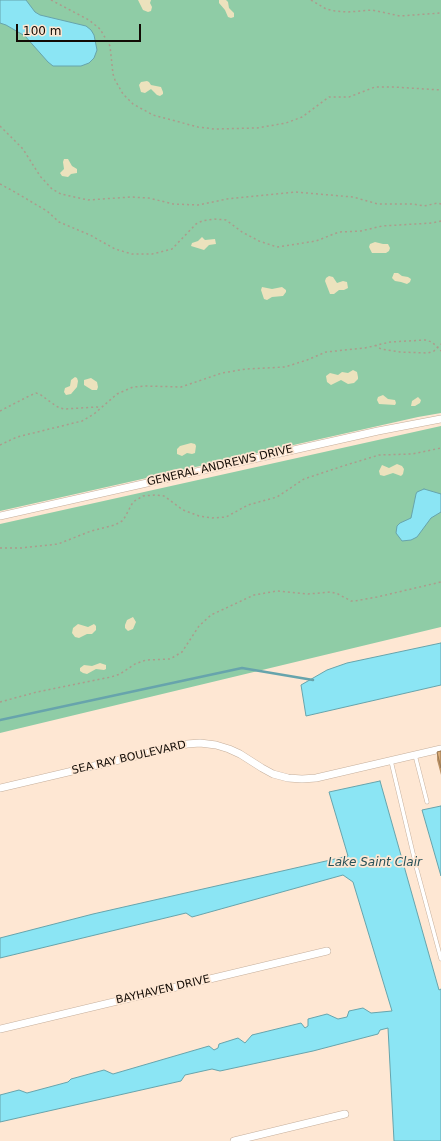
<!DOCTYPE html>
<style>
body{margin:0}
#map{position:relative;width:441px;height:1141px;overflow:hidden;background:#fee7d3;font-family:"DejaVu Sans",sans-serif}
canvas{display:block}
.scale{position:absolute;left:16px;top:24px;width:125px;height:18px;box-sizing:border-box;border:2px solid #120b05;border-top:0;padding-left:5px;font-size:12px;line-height:14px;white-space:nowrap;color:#120b05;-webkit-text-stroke:3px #fee7d3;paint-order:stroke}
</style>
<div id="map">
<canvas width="441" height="1141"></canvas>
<div class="scale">100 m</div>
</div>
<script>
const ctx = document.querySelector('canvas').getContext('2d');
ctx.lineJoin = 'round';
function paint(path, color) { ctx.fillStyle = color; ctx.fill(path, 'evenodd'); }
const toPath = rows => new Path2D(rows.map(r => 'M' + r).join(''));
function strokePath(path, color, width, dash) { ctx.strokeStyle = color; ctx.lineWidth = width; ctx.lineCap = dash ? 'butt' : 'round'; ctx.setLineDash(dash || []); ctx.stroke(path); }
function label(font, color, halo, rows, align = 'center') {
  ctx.font = font + ' "DejaVu Sans",sans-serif'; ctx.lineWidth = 3.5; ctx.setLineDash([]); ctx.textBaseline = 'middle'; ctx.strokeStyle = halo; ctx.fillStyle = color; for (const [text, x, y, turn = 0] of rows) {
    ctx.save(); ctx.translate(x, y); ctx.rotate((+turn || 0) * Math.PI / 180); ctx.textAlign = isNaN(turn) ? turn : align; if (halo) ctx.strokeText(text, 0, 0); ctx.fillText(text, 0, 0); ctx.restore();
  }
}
paint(toPath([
 [0,0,441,0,441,413,418,417,0,511],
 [441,426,441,627,0,733,0,524]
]), '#8fcca6');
paint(toPath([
 [138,0,151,0,150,3,152,7,151,11,148,12,143,10],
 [219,0,226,0,228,2,229,8,234,13,234,17,231,18,228,17,225,10,219,3],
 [147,81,149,82,151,85,161,87,163,92,163,94,160,96,157,95,151,89,145,93,141,92,139,85,141,82],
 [64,159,68,159,72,166,77,169,77,173,71,174,68,177,62,176,60,173,64,169,63,162],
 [202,237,205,240,215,239,216,244,209,245,204,250,191,246,192,243,198,241],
 [375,242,383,244,388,244,390,248,389,251,386,253,372,253,369,247,370,244],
 [394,273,398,273,402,276,408,277,411,279,410,282,407,284,401,282,395,281,392,278],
 [329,276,333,277,337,283,343,281,347,282,348,288,344,290,339,290,334,294,330,294,325,281,326,278],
 [262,287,272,289,282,287,286,290,286,292,283,296,272,297,267,300,264,299,261,290],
 [353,370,357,372,358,377,358,379,354,383,348,384,341,380,331,385,327,382,326,376,330,373,338,375,342,372,348,373],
 [75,377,77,378,78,381,77,387,71,394,66,395,64,392,65,388,70,386,71,380],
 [91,378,97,382,98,387,97,390,92,390,84,385,84,380],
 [383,395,388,399,395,400,396,403,395,405,379,404,377,400,378,397],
 [418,397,421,400,420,403,415,406,411,406,412,401],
 [191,443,195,444,196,446,195,453,192,454,187,453,182,456,177,454,177,449,180,446],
 [397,464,402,466,404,469,403,474,401,476,393,473,384,476,380,475,379,471,382,465,389,468],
 [133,617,136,622,133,629,128,631,125,628,125,625,127,620],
 [78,624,88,627,94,624,96,626,96,630,92,634,87,634,79,638,75,637,72,633,73,628],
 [100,663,106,665,106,669,104,670,96,669,87,674,83,673,80,671,80,668,84,665,92,666]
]), '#ece2bd');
const water = toPath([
 [0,0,26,0,35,12,40,15,86,26,91,30,94,35,97,50,94,58,89,63,81,66,53,66,48,62,25,36,6,25,0,23,0,0],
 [424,489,441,494,441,512,431,518,417,537,411,540,402,541,396,533,397,526,400,523,411,518,416,494,417,492,424,489],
 [441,643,441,685,306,716,301,685,327,670,347,663,441,643],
 [380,781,439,990,441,989,441,1141,394,1141,388,1028,380,1030,378,1034,313,1051,220,1071,212,1069,185,1075,181,1081,0,1122,0,1095,19,1090,27,1093,68,1082,71,1079,104,1070,113,1074,209,1046,214,1050,218,1048,219,1044,238,1038,245,1043,252,1035,301,1023,305,1028,308,1026,308,1019,327,1014,338,1019,347,1017,349,1011,363,1008,371,1013,392,1011,353,882,343,875,192,917,186,913,0,958,0,938,93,914,348,856,329,792,380,781],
 [441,806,441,876,422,810,441,806]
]);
paint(water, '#8be5f4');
strokePath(water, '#67a4ac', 1);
strokePath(toPath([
 [0,720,242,668,313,680]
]), '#67a4ac', 2.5);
const lane = toPath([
 [415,755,427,802],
 [391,761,417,870,441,959]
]);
const street = toPath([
 [0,516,378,431,441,419],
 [0,788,187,744,200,743,216,745,229,749,240,754,262,768,273,774,288,778,302,779,316,778,441,749],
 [0,1029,327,951],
 [234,1141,345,1114]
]);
strokePath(lane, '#c5af9c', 4.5);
strokePath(street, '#c5af9c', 8);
strokePath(toPath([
 [51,0,89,20,100,29,110,46,113,74,115,80,123,94,133,104,153,115,198,127,214,129,257,128,286,123,302,117,329,97,349,97,375,87,393,87,441,90],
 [311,0,326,9,335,11,348,12,372,10,400,16,441,13],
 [0,126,23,149,40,176,52,189,61,194,88,200,131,197,149,198,173,204,198,205,227,199,295,192,353,197,378,204,413,204,424,206,438,203,441,204],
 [0,184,13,191,47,211,59,222,90,235,115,249,132,254,152,254,172,249,196,224,202,221,214,219,226,220,242,232,259,241,277,247,316,241,339,232,361,231,382,226,432,223,441,221],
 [375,345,381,349,400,352,428,353,434,351,441,344],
 [0,411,29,396,36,393,41,395,56,406,60,408,65,409,97,407,100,408],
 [0,445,17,437,82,421,94,414,117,394,133,387,146,386,181,387,222,373,246,369,285,367,307,360,326,352,365,348,390,342,425,340,432,342,441,351],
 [0,548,21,548,58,544,91,531,115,525,122,521,125,517,133,502,143,496,155,495,164,496,183,510,199,516,212,518,226,517,248,505,277,497,304,479,343,466,379,455,412,454,441,448],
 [0,702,37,692,111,677,120,674,135,664,146,660,170,659,182,652,199,626,211,615,254,595,277,591,308,594,331,592,338,594,351,601,355,601,377,597,441,582]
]), '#ac9b8c', 1.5, [2, 3]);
strokePath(lane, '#fff', 3.5);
strokePath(street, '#fff', 7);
paint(toPath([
 [441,751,441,775,437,760,437,752]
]), '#bb9265');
const building = toPath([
 [441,751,441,768,437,752,441,751]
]);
paint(building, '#d9aa75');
strokePath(building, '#987752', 1);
label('11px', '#120b05', '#fee7d3', [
 ["GENERAL ANDREWS DRIVE",220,466,-13],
 ["SEA RAY BOULEVARD",129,758,-13],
 ["BAYHAVEN DRIVE",163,990,-13]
]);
label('italic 12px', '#275057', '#fee7d3', [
 ["Lake Saint Clair",375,863]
]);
</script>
